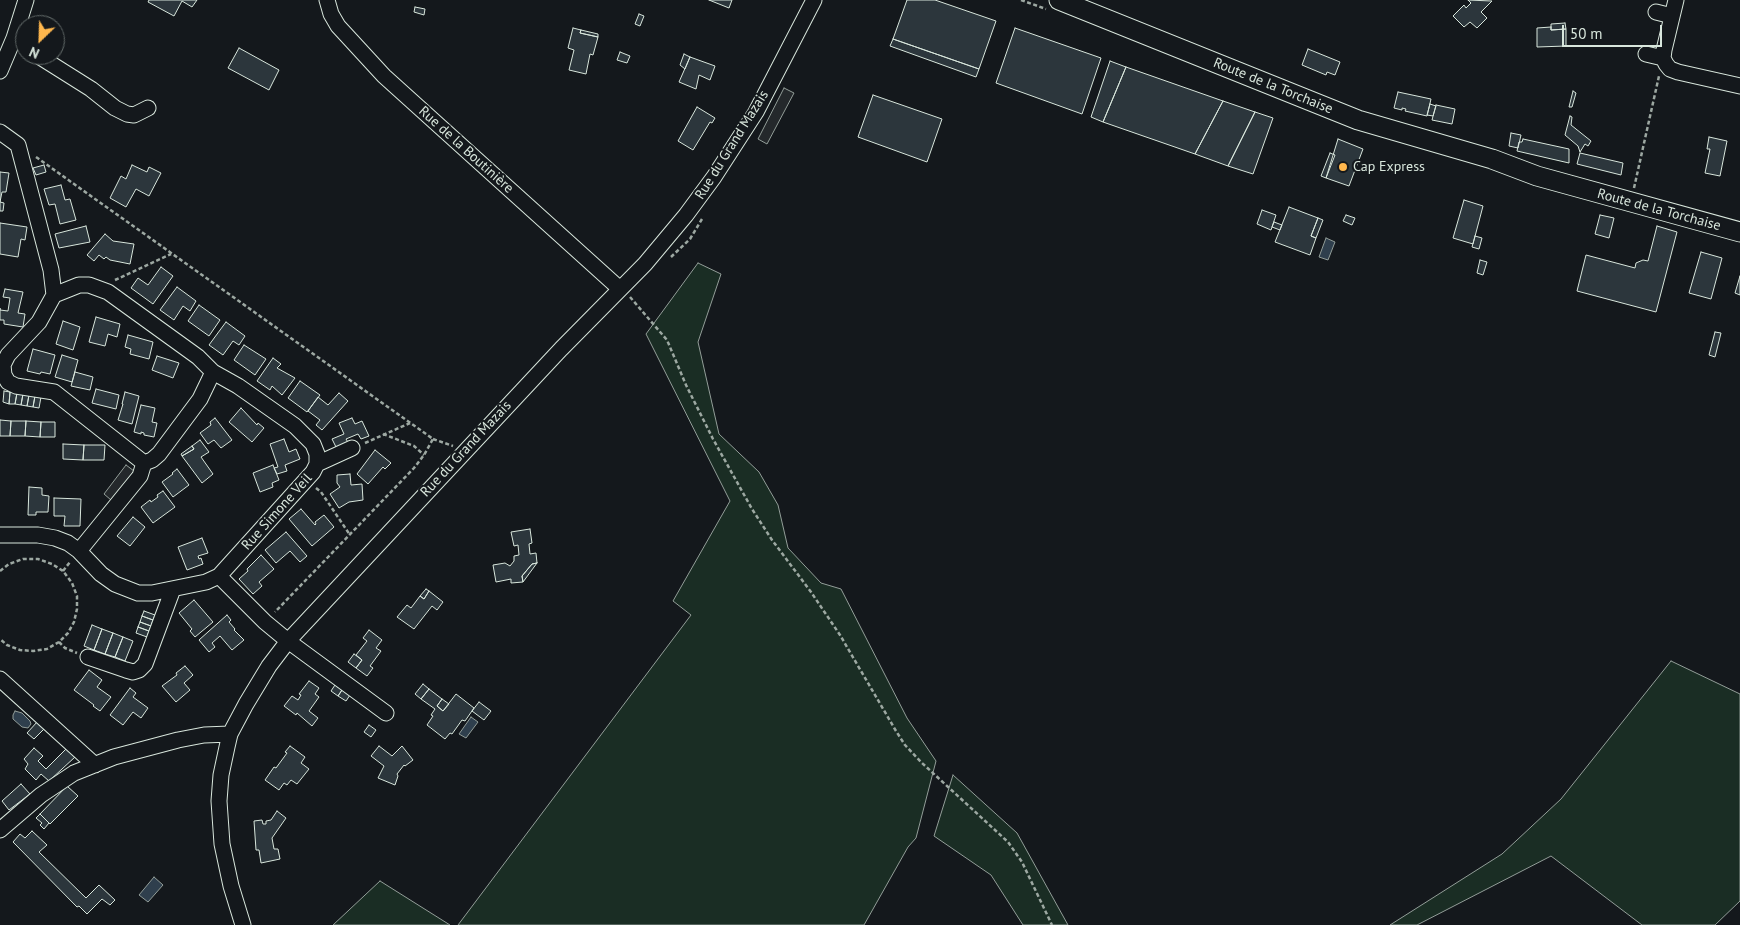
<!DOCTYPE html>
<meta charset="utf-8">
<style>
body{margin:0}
#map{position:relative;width:1740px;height:925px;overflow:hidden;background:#14181c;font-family:"PT Sans",sans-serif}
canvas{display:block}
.north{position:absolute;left:15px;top:15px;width:50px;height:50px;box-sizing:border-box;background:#14181c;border:1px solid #626a69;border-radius:50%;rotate:204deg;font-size:14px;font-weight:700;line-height:20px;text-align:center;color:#d8e6dc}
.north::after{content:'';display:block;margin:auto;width:18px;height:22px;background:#ffb74d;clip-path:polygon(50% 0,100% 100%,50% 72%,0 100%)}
.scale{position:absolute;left:1562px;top:25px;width:100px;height:22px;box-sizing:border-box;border:2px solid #d8e6dc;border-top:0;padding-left:6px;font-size:15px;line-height:18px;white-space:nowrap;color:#d8e6dc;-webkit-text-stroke:4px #14181c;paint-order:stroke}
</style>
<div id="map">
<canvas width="1740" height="925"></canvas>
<div class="north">N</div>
<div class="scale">50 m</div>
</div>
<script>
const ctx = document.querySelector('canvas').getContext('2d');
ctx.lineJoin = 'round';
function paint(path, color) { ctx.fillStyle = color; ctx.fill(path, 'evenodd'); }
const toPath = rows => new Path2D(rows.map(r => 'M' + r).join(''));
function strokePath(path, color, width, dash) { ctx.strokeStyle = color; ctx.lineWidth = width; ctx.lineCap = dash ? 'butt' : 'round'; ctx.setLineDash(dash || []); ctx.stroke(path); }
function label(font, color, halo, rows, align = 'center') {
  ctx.font = font + ' "PT Sans",sans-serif'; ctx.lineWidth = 4; ctx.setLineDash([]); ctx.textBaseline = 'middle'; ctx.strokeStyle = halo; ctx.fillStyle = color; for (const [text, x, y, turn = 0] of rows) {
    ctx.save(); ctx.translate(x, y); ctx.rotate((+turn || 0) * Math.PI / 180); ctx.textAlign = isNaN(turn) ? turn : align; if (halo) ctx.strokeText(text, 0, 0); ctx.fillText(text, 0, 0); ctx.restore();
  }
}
const green = toPath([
 [698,263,721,274,698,342,719,434,759,472,778,505,788,548,821,583,841,589,907,718,936,761,916,838,908,847,864,925,458,925,691,615,673,601,730,501,646,334,698,263],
 [1671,661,1740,694,1740,901,1715,925,1642,925,1551,856,1417,925,1390,925,1502,854,1561,799,1671,661],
 [953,775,1017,833,1068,925,1023,925,991,875,934,836,953,775],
 [380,881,450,925,333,925,380,881]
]);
paint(green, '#1a2d24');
strokePath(green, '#939e99', 1);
const parking = toPath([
 [784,88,794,93,767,144,758,139,784,88],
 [126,465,134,471,111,500,104,494,126,465]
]);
paint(parking, '#24282b');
strokePath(parking, '#939e99', 1);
const water = toPath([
 [1326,238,1335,242,1328,260,1319,257,1326,238],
 [15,711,22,713,30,721,31,724,28,728,22,727,13,719,13,715,15,711],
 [471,717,478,722,466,738,459,734,471,717],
 [154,877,163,885,148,902,139,895,154,877]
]);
paint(water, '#2f3f4d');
strokePath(water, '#939e99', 1);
const building = toPath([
 [149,0,197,0,192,7,182,1,174,16,148,2,149,0],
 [709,0,732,0,729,8,709,0],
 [907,0,935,0,996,21,979,69,893,39,907,0],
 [1468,0,1492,1,1481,12,1487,18,1477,28,1470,22,1464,27,1453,16,1464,5,1466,8,1471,3,1468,0],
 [415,7,425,9,424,15,414,12,415,7],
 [639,14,644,16,640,26,635,24,639,14],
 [1565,23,1566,29,1551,30,1551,24,1565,23],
 [1551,27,1551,30,1566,29,1566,46,1537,47,1537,28,1551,27],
 [573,28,581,30,580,33,598,37,593,55,590,54,586,74,569,70,574,50,568,48,573,28],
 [1015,28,1101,58,1082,114,996,83,1015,28],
 [581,30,598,34,598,37,580,33,581,30],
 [893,39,979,69,976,77,890,46,893,39],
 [239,48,279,70,269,90,228,68,239,48],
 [1308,49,1340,62,1335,75,1327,72,1326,75,1302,65,1308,49],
 [620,52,630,56,627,63,617,60,620,52],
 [684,54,690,57,685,69,680,65,684,54],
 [690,57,715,66,710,80,699,75,696,89,679,82,690,57],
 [1110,61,1126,67,1103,122,1091,117,1110,61],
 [1126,67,1223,101,1195,154,1103,122,1126,67],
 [1573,91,1576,93,1572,107,1569,107,1573,91],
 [1398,92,1431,99,1427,116,1405,111,1406,109,1402,108,1402,110,1394,108,1398,92],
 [873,95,942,119,927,162,858,137,873,95],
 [1223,101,1255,112,1228,166,1195,154,1223,101],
 [1430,104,1436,106,1433,116,1427,115,1430,104],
 [1436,105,1455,109,1452,124,1432,120,1436,105],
 [697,107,715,118,712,123,710,122,693,150,678,141,697,107],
 [1255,112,1273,118,1253,174,1228,166,1255,112],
 [1570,116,1572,117,1571,125,1591,141,1588,146,1585,144,1580,152,1578,146,1565,135,1570,116],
 [1511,133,1521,135,1518,148,1509,146,1511,133],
 [1709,137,1727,141,1720,176,1705,173,1710,149,1707,149,1709,137],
 [1338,139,1363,149,1349,186,1326,178,1338,139],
 [1523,139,1569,149,1569,163,1517,151,1519,142,1522,142,1523,139],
 [1330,153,1335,155,1326,178,1321,176,1330,153],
 [1580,153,1623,163,1621,175,1577,164,1580,153],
 [44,165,46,172,36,175,33,168,44,165],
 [132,165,147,172,149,167,161,173,149,196,136,189,126,207,110,198,121,176,126,179,132,165],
 [0,172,9,173,6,192,2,192,0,202,4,203,3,211,0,211,0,172],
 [61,185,65,200,70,199,76,220,60,224,55,204,49,205,44,189,61,185],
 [1464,200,1483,206,1473,244,1453,238,1464,200],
 [1289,207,1318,218,1311,236,1316,238,1310,255,1275,242,1289,207],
 [1262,210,1276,215,1271,230,1257,224,1262,210],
 [1346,215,1355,218,1352,225,1343,221,1346,215],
 [1600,215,1614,218,1609,238,1595,234,1600,215],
 [1318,218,1323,220,1316,238,1311,236,1318,218],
 [1274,222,1282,225,1280,230,1272,227,1274,222],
 [0,223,27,227,25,240,21,239,18,257,0,254,0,223],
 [86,226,90,242,59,248,55,234,86,226],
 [1657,226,1677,232,1656,312,1577,291,1586,255,1635,268,1636,263,1643,260,1648,261,1657,226],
 [105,234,113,241,134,244,130,264,110,260,106,257,104,259,99,255,94,261,87,255,105,234],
 [1475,236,1482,238,1479,249,1472,247,1475,236],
 [1701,252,1722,258,1711,299,1689,293,1701,252],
 [1480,260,1487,262,1483,275,1477,273,1480,260],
 [161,267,173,276,153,304,131,288,138,278,148,285,161,267],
 [1740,276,1740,295,1735,293,1740,276],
 [177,287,196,301,190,311,183,306,174,320,160,310,177,287],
 [5,289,23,292,18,313,25,314,23,327,4,324,4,320,0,320,0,308,0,310,8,311,10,298,3,297,5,289],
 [199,305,220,320,209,336,188,321,199,305],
 [96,317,120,324,117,337,108,334,105,346,89,342,96,317],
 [63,321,80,327,73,350,56,344,63,321],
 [226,322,245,336,239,345,233,341,223,355,209,345,226,322],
 [1715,332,1721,333,1715,357,1709,355,1715,332],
 [128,335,153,342,149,359,130,354,131,349,125,347,128,335],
 [244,345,266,359,255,375,234,360,244,345],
 [33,349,55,355,50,374,41,372,40,374,27,371,33,349],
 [62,355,78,360,72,382,55,377,62,355],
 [157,356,179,363,173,378,152,370,157,356],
 [273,358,281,364,277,368,295,378,282,395,272,386,270,390,257,381,273,358],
 [75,372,93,377,90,390,71,386,75,372],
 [300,381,320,395,307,412,288,398,300,381],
 [96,389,119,395,116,409,92,403,96,389],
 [4,391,10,392,9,404,3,402,4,391],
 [10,392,17,393,15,404,9,404,10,392],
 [125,392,139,396,132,424,118,420,123,404,122,404,125,392],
 [17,393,23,394,21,405,15,404,17,393],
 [339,393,348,401,322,430,316,425,320,420,308,411,318,397,328,405,339,393],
 [23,394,29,395,27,406,21,405,23,394],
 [29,395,35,396,33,407,27,406,29,395],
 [35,396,41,397,39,408,33,407,35,396],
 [141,405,155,408,152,422,157,423,154,437,144,435,144,433,141,432,141,434,134,432,141,405],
 [241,408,257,425,258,423,264,428,252,442,229,422,241,408],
 [215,418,232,440,221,448,214,440,208,444,200,433,211,425,210,422,215,418],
 [352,418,355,424,362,421,369,436,361,439,358,434,346,439,349,444,337,449,332,439,344,434,339,423,352,418],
 [0,420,11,421,10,436,0,436,0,420],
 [11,421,26,421,25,436,10,436,11,421],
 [26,421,41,422,40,437,25,436,26,421],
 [41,422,55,422,55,437,40,437,41,422],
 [284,439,289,452,296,449,300,459,285,465,287,471,277,474,274,468,278,467,270,444,284,439],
 [200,440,209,452,201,457,213,474,202,483,182,456,194,449,192,446,200,440],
 [63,444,84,445,83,460,63,459,63,444],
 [84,445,105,445,104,460,83,460,84,445],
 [192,446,194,449,182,456,181,454,192,446],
 [375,450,391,463,385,469,383,467,368,484,357,474,375,450],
 [273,465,279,480,272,483,273,487,260,492,253,473,273,465],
 [177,469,189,485,173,497,162,482,173,474,172,473,177,469],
 [350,474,351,485,362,484,363,500,349,502,339,508,330,494,340,487,337,483,337,475,350,474],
 [29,487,42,488,42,495,49,496,48,512,36,512,36,515,28,515,29,487],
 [163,491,175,507,153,523,141,507,150,500,151,502,158,497,157,495,163,491],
 [54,498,81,499,80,526,64,526,65,516,54,516,54,498],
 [301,509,315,525,316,524,315,522,324,515,334,527,312,546,289,519,301,509],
 [133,517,145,527,130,546,117,536,133,517],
 [530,529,532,543,529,544,530,554,536,553,537,563,532,564,522,576,523,582,511,583,511,579,496,582,493,565,505,563,510,566,514,561,514,556,519,555,518,545,514,546,511,532,530,529],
 [286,532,307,556,300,562,290,551,276,563,265,550,286,532],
 [202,538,208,553,198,556,199,559,201,558,203,564,187,570,178,547,202,538],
 [261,555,274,569,259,582,262,586,253,594,239,579,248,571,247,569,261,555],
 [537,563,523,582,522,576,532,564,537,563],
 [426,589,429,591,424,599,420,596,426,589],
 [429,591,443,602,437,610,432,606,414,629,397,617,407,605,411,608,420,596,424,599,429,591],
 [194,600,213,622,195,637,190,631,192,629,179,613,194,600],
 [144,611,155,615,153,620,142,616,144,611],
 [227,615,231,620,229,622,235,629,234,630,244,640,232,650,220,636,212,643,215,647,209,652,199,640,227,615],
 [142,616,153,620,151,626,140,622,142,616],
 [140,622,151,626,149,631,138,627,140,622],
 [92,625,102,629,94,650,84,646,92,625],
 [138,627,149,631,147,637,136,633,138,627],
 [102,629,113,633,105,654,94,650,102,629],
 [369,630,382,640,376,648,381,651,370,666,373,668,367,676,356,668,362,660,356,655,367,641,363,638,369,630],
 [113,633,123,637,115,657,105,654,113,633],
 [123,637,133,641,125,661,115,657,123,637],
 [354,654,362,660,356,668,348,662,354,654],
 [185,666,193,675,184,683,190,690,176,702,162,686,177,675,176,673,185,666],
 [89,670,102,680,97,687,111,697,100,711,93,706,94,705,74,690,89,670],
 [309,681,319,688,315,694,319,697,309,711,318,718,312,726,297,713,296,715,284,706,292,696,298,700,301,695,299,694,309,681],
 [423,684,429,689,421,699,415,694,423,684],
 [335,685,342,690,338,696,331,691,335,685],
 [130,688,136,693,133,697,148,708,141,718,133,712,123,725,110,715,130,688],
 [429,689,442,699,437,706,443,711,456,694,474,708,465,721,462,720,452,734,450,733,445,739,427,725,433,716,431,715,435,709,421,699,429,689],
 [342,690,350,695,346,701,338,696,342,690],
 [442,699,449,704,443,711,437,706,442,699],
 [479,702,491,711,484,720,472,711,479,702],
 [38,721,44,729,34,739,27,733,38,721],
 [369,725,376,730,371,737,364,732,369,725],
 [290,746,305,757,301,763,309,769,297,784,291,780,287,785,284,783,279,790,265,780,274,767,276,768,287,753,285,752,290,746],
 [379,746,392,756,402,746,413,760,405,766,404,765,397,774,398,776,395,785,378,778,384,766,371,756,379,746],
 [34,748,43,756,38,761,46,769,66,749,75,757,49,781,41,774,36,780,25,769,28,764,24,759,34,748],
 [21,784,30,794,9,810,2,801,21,784],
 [67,786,78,796,50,824,40,814,67,786],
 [277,811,286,818,272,838,274,849,278,849,280,859,261,863,259,850,256,850,254,821,262,820,263,824,266,824,266,821,271,820,277,811],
 [40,814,49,823,44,829,40,825,42,823,36,818,40,814],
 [32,831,47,845,39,852,86,898,99,885,115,900,110,905,102,899,87,914,79,906,77,907,13,842,20,834,25,838,32,831]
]);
paint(building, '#2c363c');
strokePath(building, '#d8e6dc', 1);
const minor = toPath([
 [327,0,331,14,338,26,384,76,620,289],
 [1676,0,1664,50,1663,58,1666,64,1670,69,1678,72,1740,86],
 [1656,12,1672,16],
 [1646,54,1663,58],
 [37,55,91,89,115,108,127,114,134,115,148,108],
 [0,71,14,38,26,0],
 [0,132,18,145,51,270,54,295,39,322,8,355,3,365,4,375,0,376],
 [4,375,8,382,16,386,54,392,144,463],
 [317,464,352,448],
 [0,535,38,535,55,538,68,543,79,551,101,574,115,584,138,593,152,593,206,582,219,576,313,472,317,464,317,454,313,444,295,426,238,386,213,372,198,357,108,292,89,285,79,285,54,295],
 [79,551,140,476,144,463,152,460,159,454,200,399,213,372],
 [219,576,265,622,288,641,386,713],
 [88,657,126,670,133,672,139,670,145,664,173,589],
 [0,679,95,765],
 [0,830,41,795,74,773,114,757,178,740,204,735,230,734],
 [243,925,231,886,222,844,219,801,221,775,227,747,230,734,246,704,269,666,288,641,561,349,645,264,686,215,714,177,756,112,814,0]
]);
const major = toPath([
 [1059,0,1358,120,1492,159,1537,176,1740,232]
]);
strokePath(minor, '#d8e6dc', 17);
strokePath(major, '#d8e6dc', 21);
strokePath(toPath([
 [1021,0,1046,9],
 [36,157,433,439,424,455,414,468,275,612],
 [1634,188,1659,76],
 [671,257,690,239,702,219],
 [115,280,171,254],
 [630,297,667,340,686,385,713,439,752,509,772,540,811,592,840,635,896,731,905,745,922,763,1008,842,1022,862,1052,925],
 [383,434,414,446,424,455],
 [433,439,453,446],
 [365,443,410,423],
 [316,488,321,492,350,535],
 [0,571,9,564,23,559,38,559,52,564,63,571,72,583,77,596,77,609,74,622,68,633,59,642,47,649,33,651,20,650,7,645,0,639],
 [63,571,70,562],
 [59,642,65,648,77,653]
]), '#9da8a2', 2.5, [4, 2.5]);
strokePath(minor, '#14181c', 15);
strokePath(major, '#14181c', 19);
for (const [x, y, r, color] of [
 [1343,167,5,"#ffb74d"]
]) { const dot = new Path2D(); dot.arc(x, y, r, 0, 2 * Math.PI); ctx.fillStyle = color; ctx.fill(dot); strokePath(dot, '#14181c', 2); }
label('14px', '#d8e6dc', '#14181c', [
 ["Route de la Torchaise",1273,86,22],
 ["Rue du Grand Mazais",732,145,-58],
 ["Rue de la Boutinière",466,150,42],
 ["Route de la Torchaise",1659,210,15],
 ["Rue du Grand Mazais",466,449,-47],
 ["Rue Simone Veil",277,512,-48]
]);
label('14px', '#d8e6dc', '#14181c', [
 ["Cap Express",1353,167]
], 'left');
</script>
